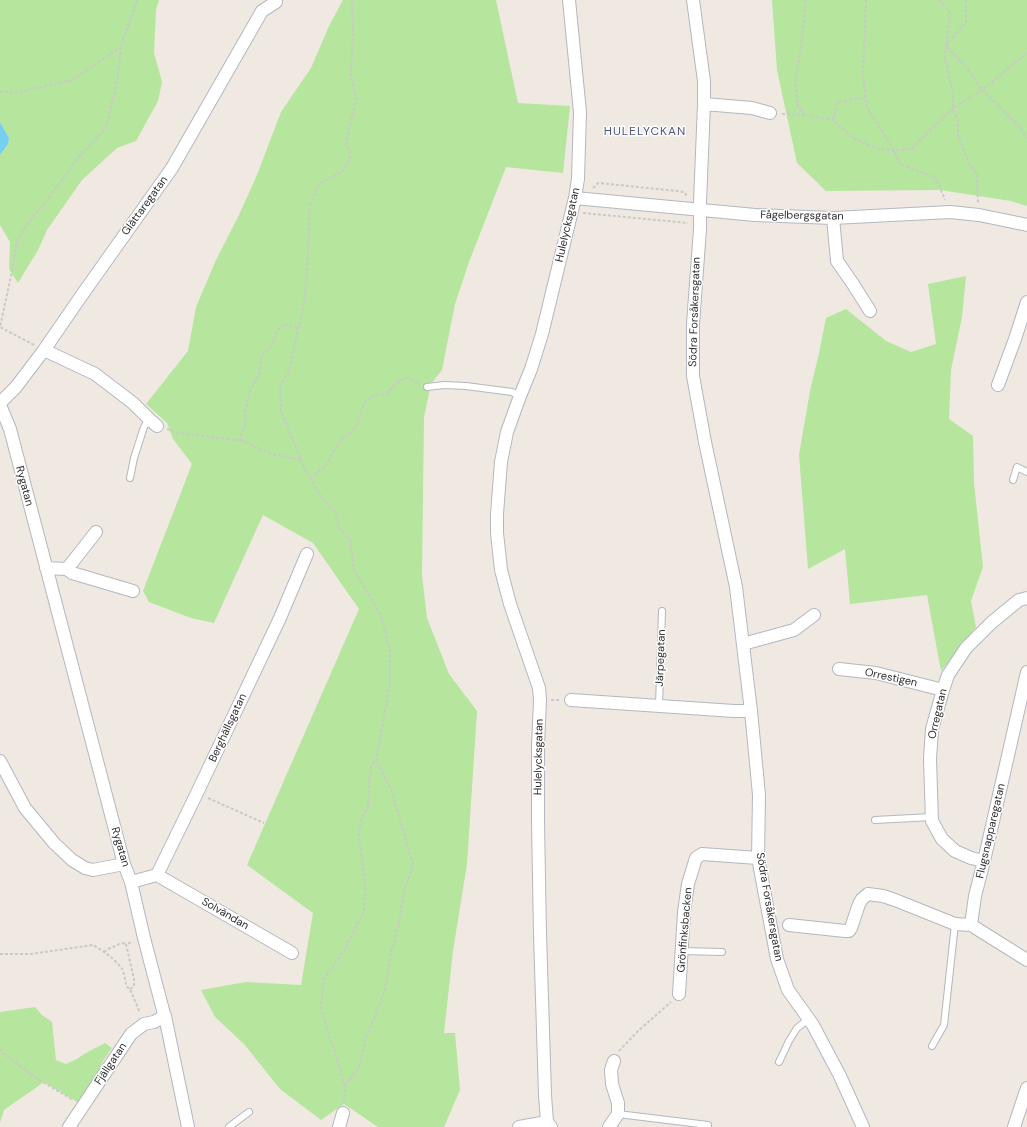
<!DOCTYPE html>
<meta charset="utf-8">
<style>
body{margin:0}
canvas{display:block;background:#efe9e1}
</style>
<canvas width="1027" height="1127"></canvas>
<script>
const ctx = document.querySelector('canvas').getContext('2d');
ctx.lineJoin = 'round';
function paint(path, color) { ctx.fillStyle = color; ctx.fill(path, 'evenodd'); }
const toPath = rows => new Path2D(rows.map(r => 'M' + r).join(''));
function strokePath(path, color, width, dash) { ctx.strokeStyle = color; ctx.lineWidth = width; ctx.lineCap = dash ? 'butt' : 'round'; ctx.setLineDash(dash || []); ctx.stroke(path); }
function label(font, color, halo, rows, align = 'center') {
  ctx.font = font + ' "DM Sans",sans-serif'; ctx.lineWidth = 3; ctx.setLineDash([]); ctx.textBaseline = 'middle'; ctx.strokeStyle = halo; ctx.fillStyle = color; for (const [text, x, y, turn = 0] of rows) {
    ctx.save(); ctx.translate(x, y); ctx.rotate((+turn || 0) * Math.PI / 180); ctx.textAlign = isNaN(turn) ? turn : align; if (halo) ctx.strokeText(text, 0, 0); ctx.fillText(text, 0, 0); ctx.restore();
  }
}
paint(toPath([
 [0,0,159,0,156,10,154,53,162,82,158,101,136,141,117,148,82,180,47,230,38,250,18,283,9,269,10,242,0,225,0,155,8,144,9,138,0,122],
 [343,0,496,0,518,103,570,106,563,173,506,167,469,262,455,304,442,370,431,384,424,417,422,575,427,618,449,674,477,711,467,864,453,951,444,1033,455,1033,460,1090,444,1127,378,1127,344,1104,321,1120,280,1089,244,1044,215,1017,201,990,246,982,301,985,313,913,247,865,359,609,313,543,263,515,214,623,191,618,149,602,143,591,192,464,173,439,167,423,146,404,188,351,196,307,216,260,238,217,257,175,281,112,311,68,329,26],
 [772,0,1027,0,1027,206,1011,201,940,190,826,191,797,163,777,70],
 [966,276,962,317,951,370,949,419,973,436,974,483,983,567,971,601,976,627,941,671,927,595,850,604,845,549,808,569,799,455,810,391,819,353,826,318,846,309,886,341,911,352,936,344,928,284],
 [35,1007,42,1015,52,1022,56,1060,66,1064,77,1059,84,1054,105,1043,112,1048,103,1061,97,1075,79,1103,44,1082,4,1110,0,1123,0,1012]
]), '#b6e59e');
paint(toPath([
 [0,122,9,138,8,144,0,155]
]), '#75cff0');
const lane = toPath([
 [427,387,444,385,466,386,512,392,520,396],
 [130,478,134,458,144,427,149,419],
 [1013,480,1017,467,1027,472],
 [659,706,662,611],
 [875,820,932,817],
 [682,951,722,952],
 [932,1046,944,1025,955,924],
 [779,1062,789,1041,797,1028,809,1019],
 [618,1114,708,1125],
 [229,1127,249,1112]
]);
const street = toPath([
 [693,0,704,81,704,104,700,202,700,229,693,324,693,376,705,442,736,587,751,711,759,795,758,858,777,959,788,990,813,1025,840,1076,863,1127],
 [704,104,752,108,770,113],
 [575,198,755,215,833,218,950,212,979,215,1027,225],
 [833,218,837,261,853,284,870,311],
 [44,350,95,374,133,403,149,419,157,426],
 [998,385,1015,339,1027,302],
 [0,403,16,387,44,350,84,292,172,168,262,11,276,2],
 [0,405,10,429,124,864,131,882,144,938,164,1014,165,1016,188,1127],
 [46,568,67,569,96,532],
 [67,569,72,573,133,591],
 [743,644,794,630,814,615],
 [839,669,876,673,943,690],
 [1027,672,984,861,975,896,971,925,1027,960],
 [571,700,734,711,751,711],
 [0,761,25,808,54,843,72,860,85,868,93,870,124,864],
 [984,861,971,858,955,851,942,839,932,821,930,759,932,729,943,690,948,675,966,648,991,623,1019,600,1027,598],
 [157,875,292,953],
 [131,882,157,875,197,793,280,618,307,554],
 [789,925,845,931,849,931,851,928,859,904,862,899,868,894,883,896,895,900,955,924,971,925],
 [679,994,684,912,688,884,696,858,702,854,758,858],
 [69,1127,131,1034,144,1024,154,1022,165,1016],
 [339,1127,343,1113],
 [519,1127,547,1122],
 [551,1127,547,1122,545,1095,540,934,538,822,538,746,540,700,539,688,510,604,501,570,497,533,497,514,501,462,507,432,520,396,531,369,542,334,575,198,578,179,580,112,569,0],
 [609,1127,618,1114,618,1103,612,1084,611,1070,614,1061],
 [1014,1127,1027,1088]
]);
strokePath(lane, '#b4b7c1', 8);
strokePath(street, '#b4b7c1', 14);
strokePath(toPath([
 [806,0,801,48,795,79,798,106,804,115,833,120,853,138,876,148,894,151,912,148,953,108,958,123,958,135,969,164,977,174,978,203],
 [866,0,863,74,867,109,878,124,894,151,900,164,936,178,945,200],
 [939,0,950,12,945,57,953,95,953,108,982,90,1027,53],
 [966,0,966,22,946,46,970,72,982,90,1019,126,1027,138],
 [0,91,14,93,72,80,121,47],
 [782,114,804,115],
 [833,120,838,102,865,97],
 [593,188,598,183,677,191,684,192,687,196],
 [583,213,688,223],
 [34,345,0,327,11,276,17,241,28,223,48,199,77,159,106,128,118,77,121,47,137,0],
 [167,429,178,433,243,441,268,453,302,460],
 [240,441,246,419,245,410,250,391,259,374,262,356,273,344,276,331,285,324,298,328],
 [310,478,325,467,338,444,342,439,356,427,364,404,372,396,386,394,399,381,407,378,420,384],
 [551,700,561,700],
 [208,798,264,823],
 [104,952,108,949,122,943,126,944],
 [0,954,31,954,93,945,101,950,111,957,120,966,123,970,126,984,127,987,130,989,140,1013],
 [130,989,134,986,134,979,126,944,133,942],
 [0,1049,4,1054,36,1078,73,1100],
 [619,1051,638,1031,671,1002],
 [345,1086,321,1008,324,979,346,947,364,911,365,880,358,833,362,818,368,807,369,783,371,767,375,761],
 [344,1102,345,1086,359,1067,367,1034,385,991,391,952,398,927,404,892,413,865,392,792,376,760,390,683,390,651,381,616,354,570,350,539,340,530,335,511,323,500,305,469,281,411,280,386,289,371,304,303,307,271,310,205,320,183,342,172,351,156,346,143,356,99,351,75,353,30,352,0]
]), '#c9c9c9', 2, [3, 2]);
strokePath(lane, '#fff', 6);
strokePath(street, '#fff', 12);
label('11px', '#2e2e2e', '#fff', [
 ["Glättaregatan",145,206,-54],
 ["Fågelbergsgatan",802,216,1],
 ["Hulelycksgatan",568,225,-77],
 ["Södra Forsåkersgatan",695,312,-88],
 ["Rygatan",24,486,75],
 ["Järpegatan",661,658,-88],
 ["Orrestigen",891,678,12],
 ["Orregatan",938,714,-77],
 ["Berghällsgatan",228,728,-65],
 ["Hulelycksgatan",539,757,-89],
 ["Flugsnapparegatan",991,831,-77],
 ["Rygatan",120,847,74],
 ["Södra Forsåkersgatan",769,907,80],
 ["Solvändan",225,914,30],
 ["Grönfinksbacken",685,930,-85],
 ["Fjällgatan",111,1064,-56]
]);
ctx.letterSpacing = '1px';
label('12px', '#4d5680', '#fff', [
 ["HULELYCKAN",645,132]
]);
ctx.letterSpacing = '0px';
</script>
